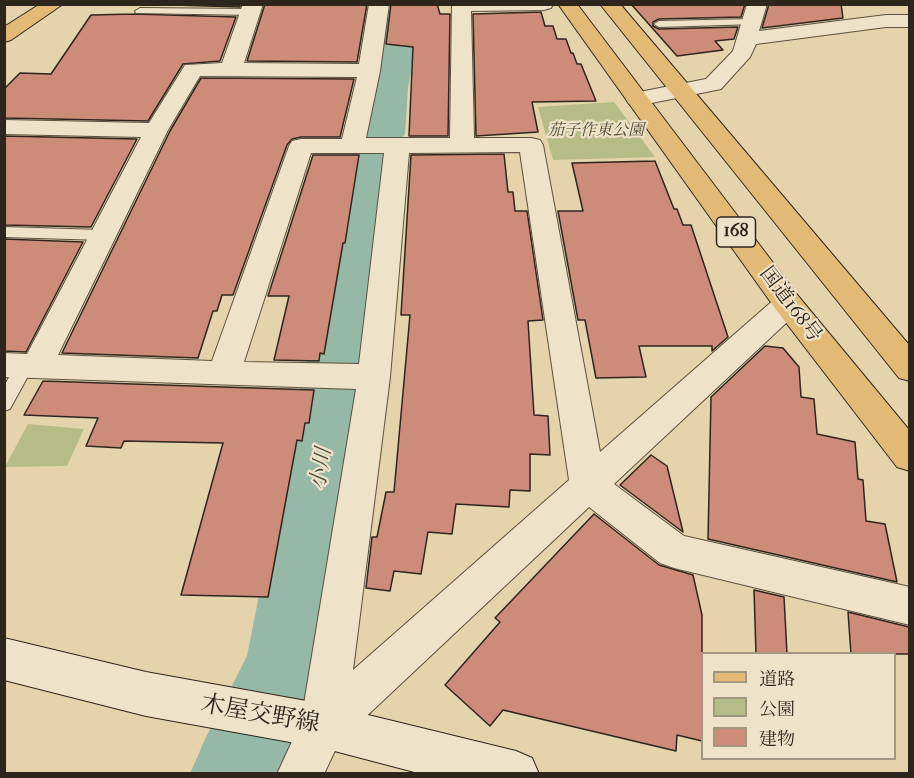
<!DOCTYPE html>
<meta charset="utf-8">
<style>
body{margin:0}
#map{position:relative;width:914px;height:778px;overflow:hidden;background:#e5d3ab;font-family:"IM FELL French Canon","Noto Serif JP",serif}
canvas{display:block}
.frame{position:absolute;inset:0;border:6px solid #2e261c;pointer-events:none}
.legend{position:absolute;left:701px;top:652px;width:195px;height:108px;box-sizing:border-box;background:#eee2c8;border:2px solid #a19783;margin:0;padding:8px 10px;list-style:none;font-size:18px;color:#2e261c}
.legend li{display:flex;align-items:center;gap:12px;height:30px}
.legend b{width:30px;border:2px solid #a19783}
</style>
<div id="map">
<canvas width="914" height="778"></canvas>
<div class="frame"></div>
<ul class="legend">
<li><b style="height:8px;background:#e2ba76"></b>道路</li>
<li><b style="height:16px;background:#b6bc88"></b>公園</li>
<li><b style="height:16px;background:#cd8b7a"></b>建物</li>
</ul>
</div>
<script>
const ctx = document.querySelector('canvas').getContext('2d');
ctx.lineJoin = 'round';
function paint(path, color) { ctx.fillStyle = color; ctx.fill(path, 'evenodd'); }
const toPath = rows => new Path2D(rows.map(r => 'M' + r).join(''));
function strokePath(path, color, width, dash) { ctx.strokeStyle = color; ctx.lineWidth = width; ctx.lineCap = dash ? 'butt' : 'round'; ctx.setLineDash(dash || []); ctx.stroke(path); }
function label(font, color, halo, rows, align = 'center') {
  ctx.font = font + ' "IM FELL French Canon","Noto Serif JP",serif'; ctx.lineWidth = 4.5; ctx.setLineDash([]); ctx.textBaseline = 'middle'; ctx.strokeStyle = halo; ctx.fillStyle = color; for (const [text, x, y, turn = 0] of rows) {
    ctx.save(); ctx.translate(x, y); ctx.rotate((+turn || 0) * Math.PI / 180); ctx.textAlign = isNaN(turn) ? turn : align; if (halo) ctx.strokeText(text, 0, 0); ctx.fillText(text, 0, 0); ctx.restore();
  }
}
paint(toPath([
 [614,102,655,157,553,160,538,107],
 [28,424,84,429,67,466,5,467]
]), '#b6bc88');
paint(toPath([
 [381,4,423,4,408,88,405,134,396,145,402,154,380,308,337,666,291,774,190,774,205,739,247,656,316,308,350,154,359,142,353,134,360,88,381,4]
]), '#96b8a7');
const building = toPath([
 [140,4,240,4,240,7,140,4],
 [265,4,367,4,357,62,247,61,265,4],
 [391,4,437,4,440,14,450,14,448,136,409,136,413,47,386,44,391,4],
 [631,4,745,4,741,17,659,19,653,22,653,26,659,29,738,27,734,39,715,41,723,50,677,56,631,4],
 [769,4,841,4,843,18,762,28,769,4],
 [541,12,545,26,553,26,557,39,566,39,571,53,573,53,577,64,581,64,596,101,532,102,538,132,476,136,473,14,541,12],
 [134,14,236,17,220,61,183,64,148,121,4,118,4,89,20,73,51,74,91,15,134,14],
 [201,78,354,79,340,137,301,137,292,139,287,145,233,295,222,295,217,311,213,311,198,358,62,353,170,131,201,78],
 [4,136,137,139,91,227,4,225,4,136],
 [504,154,508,192,513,192,515,211,527,211,543,320,528,321,534,415,548,416,550,455,530,454,530,491,510,490,509,507,456,504,452,534,428,532,421,574,394,571,390,591,366,588,372,537,377,537,386,492,394,492,410,315,401,315,411,155,504,154],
 [313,155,359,155,345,243,343,243,324,354,320,353,319,361,274,360,289,296,268,296,313,155],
 [655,161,674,209,677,209,683,225,691,225,728,337,712,351,712,346,639,346,646,377,596,378,585,320,578,320,558,211,583,211,572,163,655,161],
 [4,239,83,242,26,352,4,351,4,239],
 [765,346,783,348,799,367,801,397,814,399,817,434,855,442,858,479,863,480,866,521,885,524,897,582,708,539,711,397,765,346],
 [43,381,314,390,309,423,305,423,302,441,297,440,268,597,181,595,223,443,124,441,121,448,86,446,98,418,24,415,43,381],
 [651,455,667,466,683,532,620,485,651,455],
 [594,514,659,565,693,575,702,615,702,741,677,735,676,751,503,710,490,726,445,685,500,622,495,618,594,514],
 [754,590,784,597,787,654,756,654,754,590],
 [848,612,909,627,909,654,851,654,848,612]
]);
paint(building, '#cd8b7a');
strokePath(building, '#2e261c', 1.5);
const lane = toPath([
 [140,8,251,9,256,12,251,15,136,13,135,11,140,8],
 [753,19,757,20,757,24,659,27,654,24,659,21,753,19],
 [4,227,103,230,111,235,103,240,4,237,4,227],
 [25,358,31,360,34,365,10,409,4,411,4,386,19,360,25,358]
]);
const street = toPath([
 [243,4,263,4,244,63,359,64,369,4,389,4,380,71,366,138,450,138,452,4,553,4,551,8,544,10,471,11,474,138,531,138,540,140,543,145,600,452,777,297,788,294,799,297,803,304,799,311,614,484,684,536,910,587,910,625,674,568,660,563,589,507,339,742,324,774,277,774,301,722,356,389,4,377,4,353,27,354,141,137,4,134,4,120,149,123,185,65,222,63,243,4],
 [200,76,357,77,342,139,301,139,292,141,289,146,212,361,58,355,168,130,200,76],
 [520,152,569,480,353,670,390,377,409,153,520,152],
 [311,153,384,153,359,364,244,362,311,153],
 [747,4,767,4,759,31,886,15,910,15,910,27,886,27,756,44,750,57,721,89,637,106,629,104,626,99,629,94,706,79,733,51,747,4]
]);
const secondary = toPath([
 [4,638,146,672,323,704,516,751,532,758,539,774,422,774,323,748,146,716,4,680,4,638]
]);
const primary = toPath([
 [40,4,63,4,11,40,4,42,4,27,40,4]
]);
const highway = toPath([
 [558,4,577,4,799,297,910,431,910,471,897,467,777,311,558,4],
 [600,4,620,4,910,346,910,381,899,378,600,4]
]);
strokePath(lane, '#5c5140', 2);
strokePath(street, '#5c5140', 2);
strokePath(secondary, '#2e261c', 2);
strokePath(primary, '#2e261c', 2);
strokePath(highway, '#2e261c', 2);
paint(lane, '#eee2c8');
paint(street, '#eee2c8');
paint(secondary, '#eee2c8');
paint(primary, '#e2ba76');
paint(highway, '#e2ba76');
label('italic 16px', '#504c37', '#eee2c8', [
 ["茄子作東公園",596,131]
]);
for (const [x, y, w] of [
 [736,232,39]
]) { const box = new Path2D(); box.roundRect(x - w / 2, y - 15, w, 30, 4.5); ctx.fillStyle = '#eee2c8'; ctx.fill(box); strokePath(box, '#2e261c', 1.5); }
label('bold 18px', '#2e261c', null, [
 ["168",736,232]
]);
label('20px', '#2e261c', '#eee2c8', [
 ["国道168号",790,305,53]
]);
label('italic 21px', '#484a3f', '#eee2c8', [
 ["小川",322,469,-81]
]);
label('24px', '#2e261c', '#eee2c8', [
 ["木屋交野線",260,715,10]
]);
</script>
